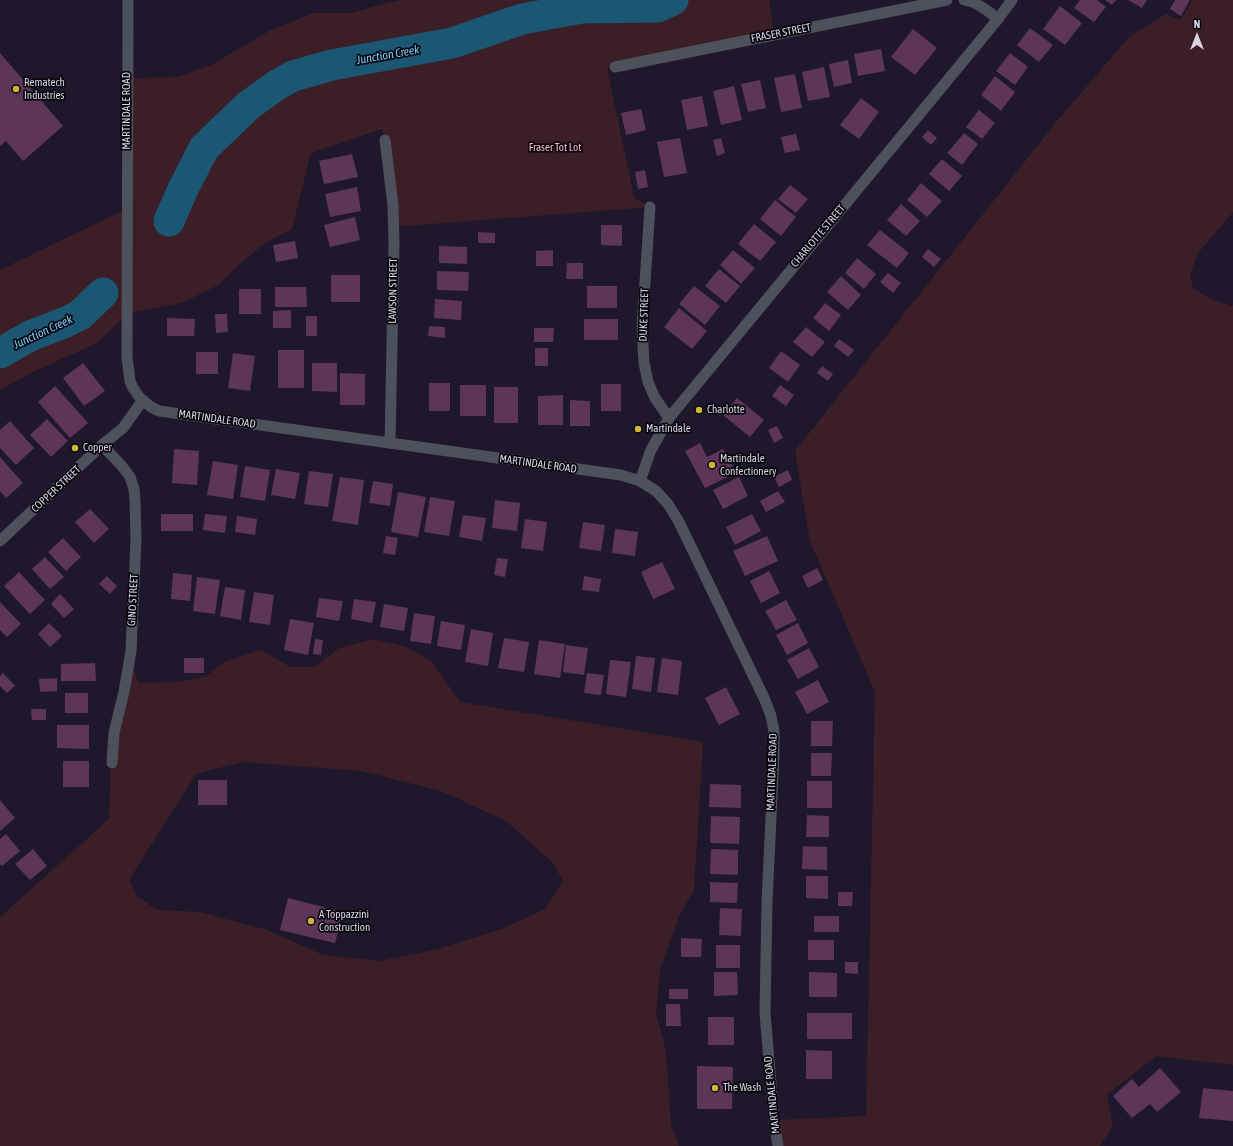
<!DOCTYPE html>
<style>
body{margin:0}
#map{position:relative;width:1233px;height:1146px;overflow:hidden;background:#1f182c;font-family:"Asap Condensed",sans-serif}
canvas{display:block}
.north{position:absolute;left:1177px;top:16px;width:40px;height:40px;-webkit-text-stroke:3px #08060d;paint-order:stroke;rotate:0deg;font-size:11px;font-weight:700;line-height:16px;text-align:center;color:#d8d4e2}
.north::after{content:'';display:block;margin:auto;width:14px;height:18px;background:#d8d4e2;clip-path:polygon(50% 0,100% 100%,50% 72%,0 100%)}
</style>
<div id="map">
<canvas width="1233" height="1146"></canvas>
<div class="north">N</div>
</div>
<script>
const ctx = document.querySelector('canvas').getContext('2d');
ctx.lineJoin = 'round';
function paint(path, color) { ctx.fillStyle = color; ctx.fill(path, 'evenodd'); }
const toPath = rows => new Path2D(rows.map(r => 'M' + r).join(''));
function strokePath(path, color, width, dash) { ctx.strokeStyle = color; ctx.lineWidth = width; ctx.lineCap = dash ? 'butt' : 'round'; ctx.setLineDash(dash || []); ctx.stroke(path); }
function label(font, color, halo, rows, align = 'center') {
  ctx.font = font + ' "Asap Condensed",sans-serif'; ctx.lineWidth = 3.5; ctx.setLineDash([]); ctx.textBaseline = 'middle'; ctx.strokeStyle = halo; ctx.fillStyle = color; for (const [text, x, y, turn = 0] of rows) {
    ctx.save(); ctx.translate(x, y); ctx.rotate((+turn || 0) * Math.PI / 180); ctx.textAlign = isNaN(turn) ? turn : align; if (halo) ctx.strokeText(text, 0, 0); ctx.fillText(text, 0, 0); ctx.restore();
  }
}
paint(toPath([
 [399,0,769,0,774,33,607,67,634,198,651,207,392,227,391,205,382,129,311,153,292,229,268,241,236,267,218,285,182,303,128,313,97,343,33,372,0,390,0,270,128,208,130,78,179,77,213,64,271,30,314,13,350,13],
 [1193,0,1233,0,1233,212,1198,253,1190,274,1193,288,1210,299,1233,306,1233,1065,1156,1056,1107,1095,1113,1126,1100,1146,779,1146,775,1120,866,1116,875,692,810,541,795,451,1057,121,1129,37,1166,14,1180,20],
 [374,639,406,647,431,661,460,702,703,742,694,890,680,914,660,970,656,1014,666,1051,671,1126,679,1146,0,1146,0,917,109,819,111,749,129,652,138,683,179,682,205,677,224,662,261,650,290,667,314,667,339,648],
 [242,762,362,771,441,791,506,821,553,863,563,881,545,909,502,929,438,949,380,961,323,955,267,930,200,912,157,910,137,896,129,880,196,774]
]), '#3c1e27');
strokePath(toPath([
 [169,221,183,189,204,148,249,105,277,85,293,76,332,65,452,43,522,19,582,8,658,7,673,0],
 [0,353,30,336,66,322,80,315,103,293]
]), '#1b5673', 31);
paint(toPath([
 [1080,0,1097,0,1106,7,1094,22,1074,8],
 [1105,0,1116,0,1112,5],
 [1128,0,1147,0,1142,8],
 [1175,0,1190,0,1181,16,1170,9],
 [1060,6,1082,23,1065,45,1043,29],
 [1030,28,1053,45,1039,62,1017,45],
 [913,29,937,48,915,75,891,57],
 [881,49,885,71,858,76,854,54],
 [0,53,63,126,23,161,6,141,0,146],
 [1010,53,1028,67,1015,85,996,71],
 [848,60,852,83,834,87,829,64],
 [824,67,830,97,808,101,802,72],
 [795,74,802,108,781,112,774,78],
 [995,76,1015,92,1001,111,981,95],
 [760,80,766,108,748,112,741,84],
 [734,86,742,120,721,125,713,91],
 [702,96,708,126,687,130,681,100],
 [861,98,879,112,859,139,840,125],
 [641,109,646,130,626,135,621,113],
 [979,110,995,123,982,139,966,127],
 [928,130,937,138,931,145,922,137],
 [964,133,978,144,962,165,947,153],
 [796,134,800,150,785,153,781,137],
 [680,138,687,173,664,177,657,142],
 [721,138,725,153,717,156,713,140],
 [352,154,358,177,324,184,319,161],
 [942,159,962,176,949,191,929,174],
 [645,170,648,187,638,189,635,172],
 [921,183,942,201,927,217,907,200],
 [790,185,808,199,796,213,778,199],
 [357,187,361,211,330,217,325,194],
 [775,200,796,217,781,236,760,219],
 [901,204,920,221,906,236,887,220],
 [355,217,360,240,330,247,324,225],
 [754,224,776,242,760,261,738,244],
 [601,225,622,225,622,246,601,245],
 [880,230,909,253,897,268,867,245],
 [478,232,495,233,495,243,478,243],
 [295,241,298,258,276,262,273,245],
 [439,246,467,247,467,264,439,263],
 [928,249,941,259,934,267,922,257],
 [553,250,553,266,536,266,536,251],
 [733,250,755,268,741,284,720,265],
 [857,258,876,274,864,289,845,273],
 [567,263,583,263,583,279,566,279],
 [719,269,740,286,726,303,705,286],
 [437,271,469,272,468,291,437,290],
 [888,273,901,283,893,293,880,282],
 [331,275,360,275,360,302,331,302],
 [841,276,861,295,848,310,827,292],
 [587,286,617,286,617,308,587,308],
 [694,286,720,306,705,325,679,304],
 [275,287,306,287,307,307,275,307],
 [239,289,261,289,261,314,239,314],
 [435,299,462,301,461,320,434,318],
 [825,303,841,315,829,331,813,318],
 [679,308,707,331,692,349,664,327],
 [291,310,291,328,273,328,273,311],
 [215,314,227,314,228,332,216,333],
 [306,316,317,316,317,336,306,336],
 [167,318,195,319,194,336,167,336],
 [584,319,618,319,618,340,584,340],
 [429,326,445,327,445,338,428,336],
 [806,327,825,342,812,357,793,342],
 [534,328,554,328,553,342,534,342],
 [839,339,854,350,848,357,834,346],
 [535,348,548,348,548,366,535,366],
 [278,350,304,350,304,388,278,388],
 [781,351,800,365,788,382,769,368],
 [196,352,218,352,218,374,196,374],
 [233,353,255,356,250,391,228,388],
 [83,363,105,391,84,406,63,378],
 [312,363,337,363,337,392,312,391],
 [822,366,833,374,828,381,817,373],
 [340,373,365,374,365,405,340,405],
 [429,383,450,383,450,411,429,411],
 [601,384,621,384,621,411,601,411],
 [460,385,486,385,486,416,460,416],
 [780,385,794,395,786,406,772,396],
 [55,386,88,423,70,438,38,402],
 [494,387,518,387,518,423,494,423],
 [563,395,563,425,538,425,538,396],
 [737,398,764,420,750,437,723,415],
 [570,400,590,401,590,426,570,426],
 [47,419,68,441,51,457,30,435],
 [10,421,34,448,16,465,0,448,0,430],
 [777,426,783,438,774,443,768,430],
 [700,443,707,457,723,449,736,473,705,488,685,451],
 [174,449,199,451,197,485,172,483],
 [0,457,23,483,6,498,0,491],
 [213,461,238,465,233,499,207,495],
 [245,466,270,470,265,501,240,497],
 [276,469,300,473,295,499,271,495],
 [788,470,792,480,779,487,774,477],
 [309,471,333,474,328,507,304,504],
 [340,477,364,480,358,525,332,521],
 [739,477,748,496,723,509,713,490],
 [373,481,393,484,390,506,369,503],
 [778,491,785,502,766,512,760,501],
 [398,492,426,497,418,537,391,532],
 [430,497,455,501,449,536,424,532],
 [495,500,520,503,517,531,492,528],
 [90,509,109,529,94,543,75,522],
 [161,514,193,514,193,531,161,531],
 [205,514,227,516,225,533,203,530],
 [752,514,761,531,735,545,726,527],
 [463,515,486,518,482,541,459,537],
 [237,516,257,519,255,535,235,532],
 [525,519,547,522,543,551,521,548],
 [583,522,605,525,601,551,579,548],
 [615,529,638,532,635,556,612,553],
 [386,536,398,538,395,555,383,553],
 [767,536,778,561,745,576,733,551],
 [63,538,81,557,66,571,48,552],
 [45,557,64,577,50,589,32,569],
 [497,558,508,559,505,577,494,575],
 [662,562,675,589,653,599,641,572],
 [817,568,823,580,808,588,802,576],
 [769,571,780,593,761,603,750,581],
 [19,572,45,600,30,614,4,586],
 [173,573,192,575,190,601,171,599],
 [107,576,117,586,110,594,99,584],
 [584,576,601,579,599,592,582,590],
 [197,577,220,580,215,614,193,611],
 [225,587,245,590,241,620,220,616],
 [254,592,274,595,270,625,249,622],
 [60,594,74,609,64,618,51,604],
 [319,598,343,601,339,621,316,617],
 [354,599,376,602,372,623,351,619],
 [786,600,797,620,776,630,765,611],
 [0,602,21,624,7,637,0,630],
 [384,604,408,608,404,631,380,627],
 [414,613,435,616,431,644,410,641],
 [290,619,314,623,308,655,284,650],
 [441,621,465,625,461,650,437,646],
 [49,623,62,636,50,647,38,634],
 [798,623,808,643,787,655,776,635],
 [471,629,493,633,488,666,465,662],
 [504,638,529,642,524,672,498,668],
 [315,639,323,640,321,655,313,654],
 [539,640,565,644,560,678,534,674],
 [566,645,588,648,584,675,563,672],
 [809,648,819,667,798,679,787,660],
 [636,656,655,658,651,692,632,689],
 [184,658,204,658,204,673,184,673],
 [662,658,682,661,678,695,657,692],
 [610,660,631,662,626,697,606,694],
 [95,663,96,681,61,681,61,664],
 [3,673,15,686,7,693,0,686,0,676],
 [587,673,604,675,601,695,584,693],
 [57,678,57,691,40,692,39,679],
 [818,680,829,702,807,714,795,692],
 [726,687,740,714,719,725,705,698],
 [65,693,88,693,88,713,65,713],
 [31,709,46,709,46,720,32,720],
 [811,721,833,721,832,746,811,746],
 [57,725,89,725,89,749,57,748],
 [811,753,832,753,831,776,811,776],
 [63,761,89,761,89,787,63,787],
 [198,780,227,780,227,805,198,805],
 [807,781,832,781,832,808,807,808],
 [710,784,741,785,741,808,709,807],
 [0,800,15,818,0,831],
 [807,815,829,816,829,837,806,837],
 [711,816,740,817,739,844,710,843],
 [6,834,20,851,2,866,0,864,0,839],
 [803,846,827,847,827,870,802,869],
 [33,849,47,866,30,880,15,864],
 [711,849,738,850,738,875,710,874],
 [806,876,828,876,828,899,806,898],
 [710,882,738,883,737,903,710,902],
 [838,892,853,892,852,906,838,906],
 [288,898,343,912,335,943,280,930],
 [720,908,742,909,741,936,719,935],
 [814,916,839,916,839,932,814,932],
 [681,938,702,939,701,957,681,957],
 [808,940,834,940,834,960,808,960],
 [716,945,740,945,740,968,716,968],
 [845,962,858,962,858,974,845,973],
 [714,972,737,972,738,995,714,996],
 [809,972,837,973,837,997,809,997],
 [669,989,688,989,688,999,669,999],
 [666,1004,680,1004,681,1026,666,1026],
 [807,1013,852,1013,852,1039,807,1039],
 [708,1017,734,1017,734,1045,708,1045],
 [806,1050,832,1051,832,1079,806,1079],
 [697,1066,733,1067,732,1109,697,1109],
 [1160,1068,1181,1092,1157,1112,1150,1104,1132,1118,1113,1096,1132,1079,1139,1087],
 [1203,1088,1233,1091,1233,1121,1199,1118]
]), '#5c3558');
strokePath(toPath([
 [964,0,973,2,985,9,998,19],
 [615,67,947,0],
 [385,140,393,205,394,245,390,443],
 [650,207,642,327,644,363,648,382,655,398,669,418],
 [102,445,121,465,130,477,134,489,135,500,136,540,131,651,124,692,118,716,114,733,112,763]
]), '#4c515b', 11);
strokePath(toPath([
 [128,0,127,357,130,381,133,388,140,398,151,407,159,411,621,475,640,481,656,491,668,504,679,522,765,700,771,716,774,731,774,754,767,902,765,1013,774,1120,778,1146],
 [640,481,651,450,669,418,998,19,1012,0],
 [0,541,102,445,123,428,143,400]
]), '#4c515b', 11);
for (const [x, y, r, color] of [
 [16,89,4,"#d0b736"],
 [699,410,4,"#d0b736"],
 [638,429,4,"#d0b736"],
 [75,448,4,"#d0b736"],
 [712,465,4,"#d0b736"],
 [311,921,4,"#d0b736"],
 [715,1088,4,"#d0b736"]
]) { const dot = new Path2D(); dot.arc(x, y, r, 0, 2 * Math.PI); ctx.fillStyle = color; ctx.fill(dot); strokePath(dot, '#08060d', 1.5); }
label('11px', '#d8d4e2', '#08060d', [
 ["FRASER STREET",781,33,-11],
 ["MARTINDALE ROAD",127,111,-90],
 ["CHARLOTTE STREET",818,236,-50],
 ["LAWSON STREET",393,291,-89],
 ["DUKE STREET",644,315,-88],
 ["MARTINDALE ROAD",217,419,8],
 ["MARTINDALE ROAD",538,464,8],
 ["COPPER STREET",56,489,-43],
 ["GINO STREET",133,600,-87],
 ["MARTINDALE ROAD",772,772,-88],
 ["MARTINDALE ROAD",772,1095,-96]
]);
label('11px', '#d8d4e2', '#08060d', [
 ["Rematech",24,83],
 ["Industries",24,96],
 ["Charlotte",707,410],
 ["Martindale",646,429],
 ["Copper",83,448],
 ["Martindale",720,459],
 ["Confectionery",720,472],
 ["A Toppazzini",319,915],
 ["Construction",319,928],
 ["The Wash",723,1088]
], 'left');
label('11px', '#feb7c9', '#08060d', [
 ["Fraser Tot Lot",555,148]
]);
label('italic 12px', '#77ccfb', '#08060d', [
 ["Junction Creek",388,55,-10],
 ["Junction Creek",43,332,-25]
]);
</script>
